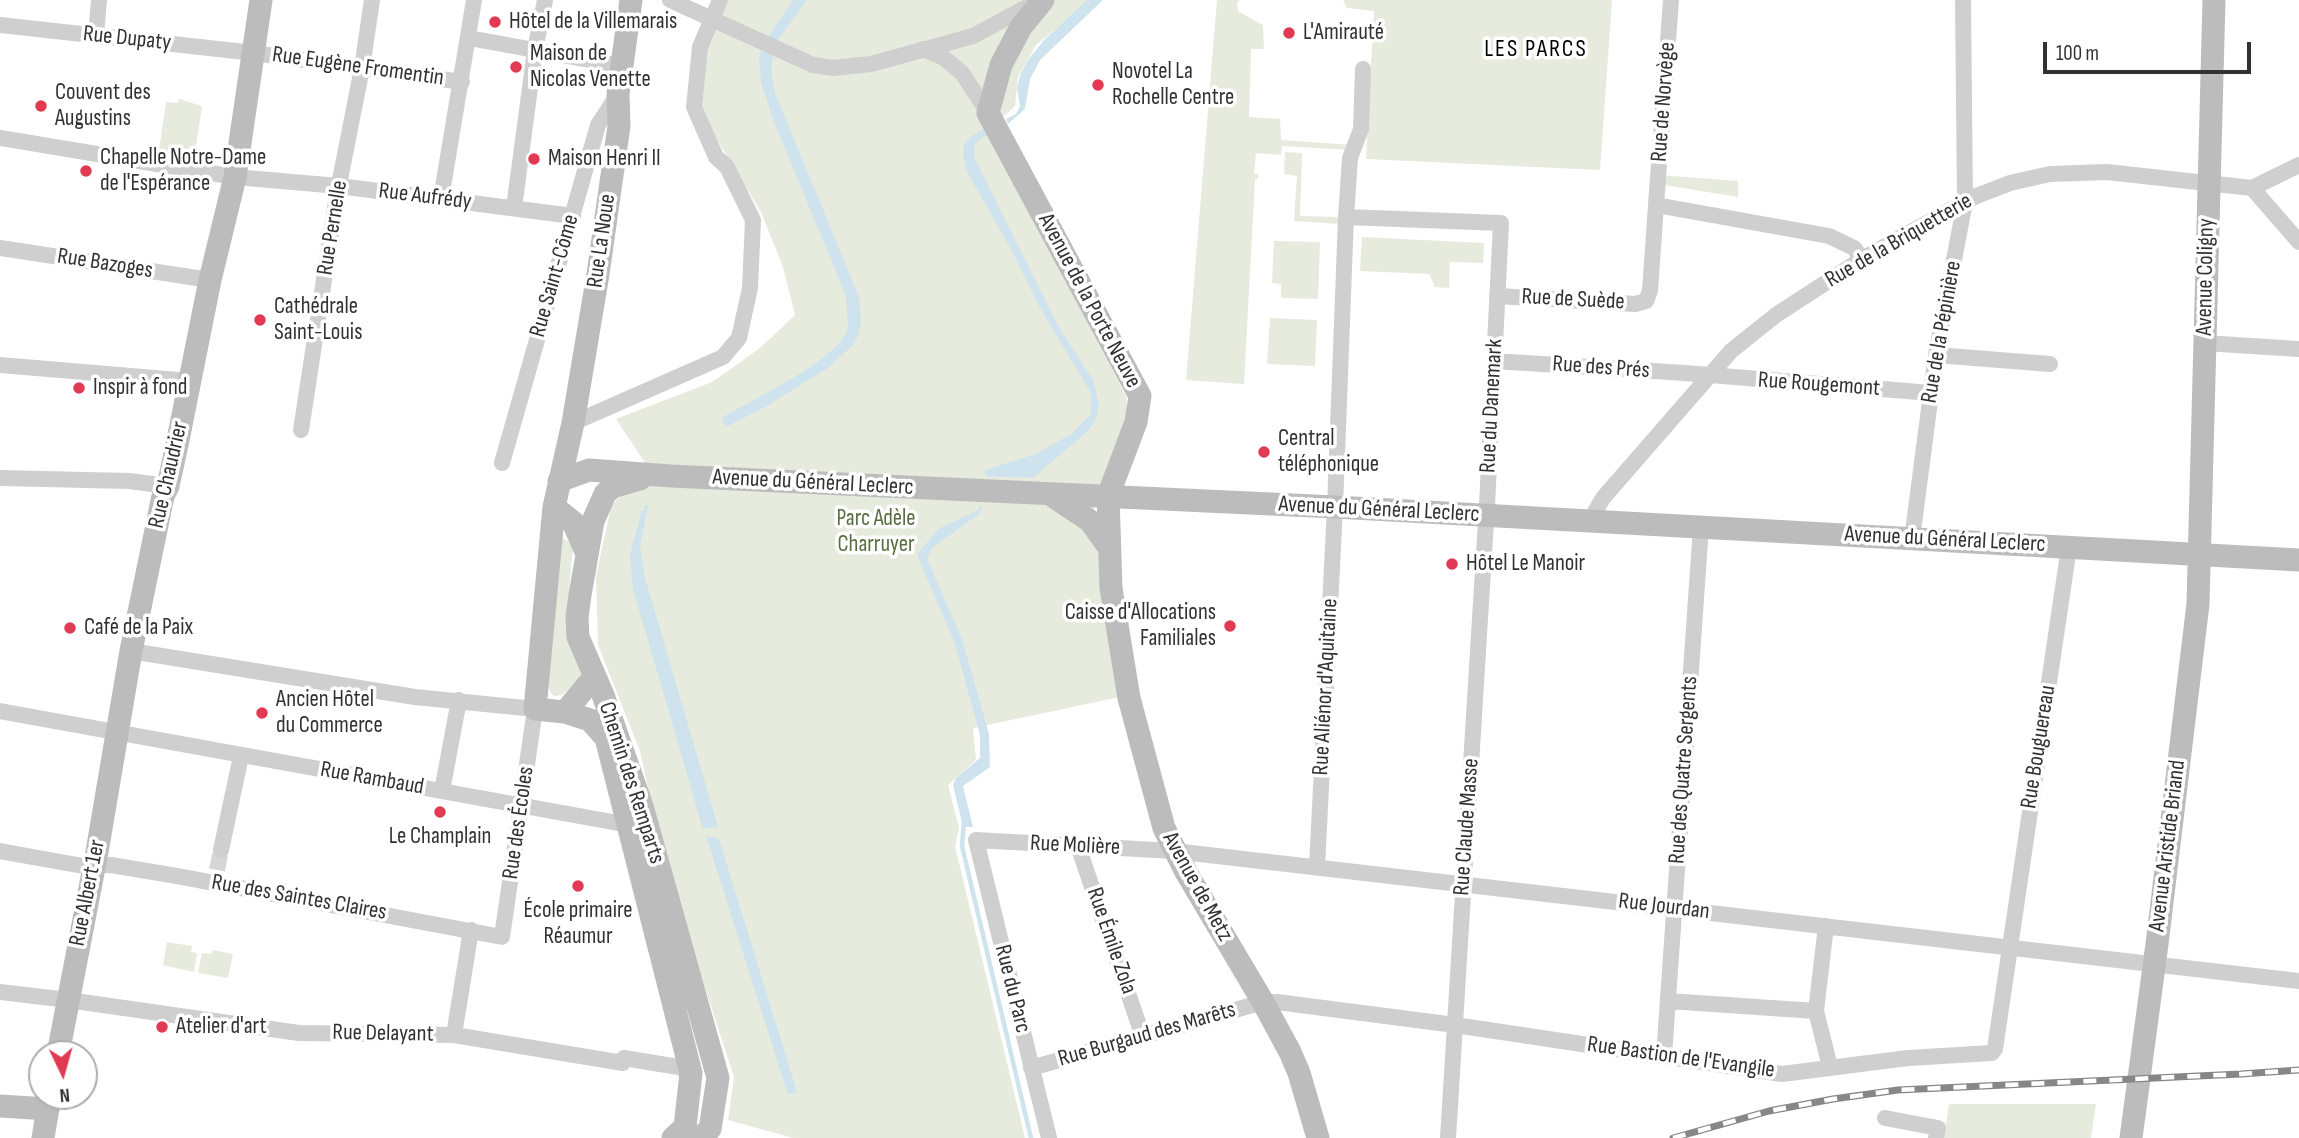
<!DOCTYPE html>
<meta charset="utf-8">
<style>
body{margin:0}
#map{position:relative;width:2299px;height:1138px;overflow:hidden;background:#fff;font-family:"Sofia Sans Condensed",sans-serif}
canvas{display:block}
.north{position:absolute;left:28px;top:1040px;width:70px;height:70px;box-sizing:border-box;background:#fff;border:2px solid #adadad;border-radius:50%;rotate:175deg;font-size:19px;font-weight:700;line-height:28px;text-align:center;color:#323232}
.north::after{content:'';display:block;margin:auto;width:24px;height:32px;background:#e23a53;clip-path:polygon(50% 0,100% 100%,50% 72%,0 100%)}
.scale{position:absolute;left:2043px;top:42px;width:208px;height:32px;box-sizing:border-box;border:4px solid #323232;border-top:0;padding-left:9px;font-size:21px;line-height:24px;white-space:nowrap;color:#323232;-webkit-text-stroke:5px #fff;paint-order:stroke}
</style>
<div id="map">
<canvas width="2299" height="1138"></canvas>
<div class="north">N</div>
<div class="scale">100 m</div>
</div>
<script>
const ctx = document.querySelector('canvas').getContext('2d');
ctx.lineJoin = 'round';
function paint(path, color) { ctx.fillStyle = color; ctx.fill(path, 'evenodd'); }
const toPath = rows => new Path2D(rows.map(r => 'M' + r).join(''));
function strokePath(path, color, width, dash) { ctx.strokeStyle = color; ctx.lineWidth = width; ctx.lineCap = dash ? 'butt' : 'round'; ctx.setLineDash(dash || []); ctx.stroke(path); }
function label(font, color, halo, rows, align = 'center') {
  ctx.font = font + ' "Sofia Sans Condensed",sans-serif'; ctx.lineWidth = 7; ctx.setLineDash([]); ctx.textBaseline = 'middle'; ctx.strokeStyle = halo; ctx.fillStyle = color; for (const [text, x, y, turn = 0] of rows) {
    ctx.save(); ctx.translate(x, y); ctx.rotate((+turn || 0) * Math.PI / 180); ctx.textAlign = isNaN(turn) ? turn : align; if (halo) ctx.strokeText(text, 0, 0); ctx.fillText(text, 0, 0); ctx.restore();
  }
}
paint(toPath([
 [726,0,1091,0,1036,45,1018,77,1015,106,1004,116,987,124,1126,396,1128,422,1123,449,1093,498,1103,586,1120,697,973,728,976,760,948,785,959,828,955,846,1025,1138,793,1138,728,1120,734,1077,663,859,640,751,598,645,596,576,611,507,646,464,616,419,712,382,760,348,795,315,783,267,761,212,708,125,699,104,706,48],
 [1217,0,1239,0,1237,4,1238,11,1263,25,1264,49,1251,49,1249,117,1280,119,1281,140,1354,145,1352,150,1282,146,1281,155,1256,153,1254,174,1258,174,1258,179,1255,179,1244,384,1186,380],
 [1343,0,1612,0,1600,170,1366,159,1374,11,1347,8],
 [179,99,202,106,196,147,190,146,186,161,158,157,166,102,178,103],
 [1285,152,1302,153,1300,216,1340,217,1340,224,1294,221,1297,176,1284,174],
 [1659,175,1738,181,1738,197,1658,184],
 [1362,237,1484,243,1483,263,1450,262,1449,288,1435,287,1429,274,1360,271],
 [1274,241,1320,242,1318,299,1281,298,1281,284,1272,283],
 [1270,318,1317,320,1315,366,1267,364],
 [560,536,573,545,566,628,583,671,576,684,562,695,554,696,551,693,543,675],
 [167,942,192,946,191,952,197,953,194,972,163,965],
 [213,950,233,954,228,978,198,973,202,953,211,954],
 [1949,1104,2096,1104,2091,1138,1944,1138]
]), '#e6ebde');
paint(toPath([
 [793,0,807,0,778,40,774,51,771,69,775,93,859,297,861,323,858,336,852,346,828,368,765,407,726,427,721,418,790,380,816,363,837,346,846,334,848,325,846,296,772,117,761,82,759,59,762,46],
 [1087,0,1103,0,1040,60,1030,79,1025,109,1008,124,1006,119,1016,114,1020,106,1017,88,1021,73,1028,60,1044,40],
 [986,128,989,134,981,138,975,145,974,157,1058,326,1093,380,1099,404,1096,420,1089,430,1033,478,986,476,985,470,1036,454,1071,434,1091,414,1091,393,1039,306,1012,251,967,172,963,155,964,144,970,137],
 [645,505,648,505,647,512,640,545,645,578,718,827,703,829,633,589,630,555,642,510,644,511],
 [980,506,983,506,979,514,932,548,927,559,962,639,989,734,990,767,963,786,973,827,963,827,953,785,956,778,980,758,980,735,954,641,917,555,938,529,978,510],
 [706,836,719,839,797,1092,788,1095]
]), '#cee3ed');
strokePath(toPath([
 [964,822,962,846,1031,1138]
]), '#cee3ed', 4.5);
strokePath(toPath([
 [217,870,221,850]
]), '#d6d6d6', 16, [16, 8]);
strokePath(toPath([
 [670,0,813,65,833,68,871,64,973,36,1038,1],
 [0,25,254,53,462,82],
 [96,35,99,0],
 [469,38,622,66],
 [923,49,944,58,962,73,988,113],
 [0,138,235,177,339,186,573,216],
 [2252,188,2299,242],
 [441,199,474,0],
 [1656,205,1671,0],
 [514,208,535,50,545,0],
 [1346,217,1501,223,1487,505,1448,1138],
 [0,248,210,280],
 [1497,296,1635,304,1646,301,1650,291,1656,205,1829,236,1854,248,1862,259],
 [2204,343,2299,349],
 [1936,355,2050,364],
 [1494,361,1685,373,1931,393],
 [0,365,190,381],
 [573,423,723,357,739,338,750,288,753,220,727,167,716,157,694,107,700,47,720,0],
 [301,430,337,195,362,68,372,0],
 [502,463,598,125,618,94],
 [0,478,129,481,168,486],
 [1594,521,1595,512,1603,498,1731,351,1776,315,1862,259,1974,197,2010,183,2050,174,2107,172,2252,188,2299,165],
 [1912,539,1936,355,1965,202,1963,0],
 [0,711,629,825],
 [442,791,459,700],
 [1078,846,1143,1037],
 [221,850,241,756],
 [0,851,83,866,111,865,177,876,502,937,535,709,415,697,131,651],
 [1317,867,1335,507,1346,217,1350,158,1361,129,1363,69],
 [1826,926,1816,1011,1830,1067],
 [0,992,68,1000,299,1033,454,1035,623,1063,624,1058,660,1064,679,1067,691,1073],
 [1668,1001,1816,1011],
 [454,1035,471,930],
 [1664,1056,1701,527],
 [1031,1068,1263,1002,1277,1002,1455,1025,1782,1074,1908,1058,1992,1053,1995,1049,2069,547],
 [1885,1118,1938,1128,1936,1138],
 [1049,1138,976,840,1174,851,2299,981]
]), '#cfcfcf', 16);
strokePath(toPath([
 [631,0,618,94,619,126,598,274,573,423,554,507,535,709,565,712,590,720,606,738,691,1073,685,1127,673,1138],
 [1043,0,1021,27,1001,65,988,113,1140,396,1136,422,1108,496,1111,588,1129,698,1164,828,1186,872,1263,1002,1290,1052,1299,1073,1318,1138],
 [640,479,612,487,605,494,593,521,580,595,577,617,578,637,603,695,642,806,718,1078,710,1129,700,1138],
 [559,481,589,470,671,476,1335,507,2299,560],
 [1051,495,1090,521,1108,546],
 [554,507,573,522,586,552],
 [565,712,594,677],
 [58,1054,97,852,131,651,163,496,168,486,178,440,210,280,235,177,261,0],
 [0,1106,48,1109],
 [43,1138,50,1096],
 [2131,1138,2157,944,2198,604,2214,0]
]), '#bcbcbc', 23);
const rail = toPath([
 [1673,1138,1769,1111,1833,1099,1898,1090,2241,1074,2299,1070]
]);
strokePath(rail, '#878787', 7);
strokePath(rail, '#fff', 4.5, [13]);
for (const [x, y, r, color] of [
 [495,22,7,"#e23a53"],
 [1289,33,7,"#e23a53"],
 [516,67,7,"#e23a53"],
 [1098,85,7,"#e23a53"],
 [41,106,7,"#e23a53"],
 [534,159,7,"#e23a53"],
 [86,171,7,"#e23a53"],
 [260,320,7,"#e23a53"],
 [79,388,7,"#e23a53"],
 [1264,452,7,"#e23a53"],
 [1452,564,7,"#e23a53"],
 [1230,626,7,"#e23a53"],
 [70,628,7,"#e23a53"],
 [262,713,7,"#e23a53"],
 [440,812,7,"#e23a53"],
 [578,886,7,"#e23a53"],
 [162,1027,7,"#e23a53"]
]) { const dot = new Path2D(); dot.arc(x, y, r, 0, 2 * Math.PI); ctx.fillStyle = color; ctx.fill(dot); strokePath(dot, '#fff', 2.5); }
label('23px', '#323232', '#fff', [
 ["Hôtel de la Villemarais",509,22],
 ["L'Amirauté",1303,33],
 ["Maison de",530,54],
 ["Nicolas Venette",530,80],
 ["Novotel La",1112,72],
 ["Rochelle Centre",1112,98],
 ["Couvent des",55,93],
 ["Augustins",55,119],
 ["Chapelle Notre-Dame",100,158],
 ["de l'Espérance",100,184],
 ["Maison Henri II",548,159],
 ["Cathédrale",274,307],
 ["Saint-Louis",274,333],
 ["Inspir à fond",93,388],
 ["Central",1278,439],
 ["téléphonique",1278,465],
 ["Hôtel Le Manoir",1466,564],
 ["Caisse d'Allocations",1216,613,"right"],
 ["Familiales",1216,639,"right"],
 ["Café de la Paix",84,628],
 ["Ancien Hôtel",276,700],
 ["du Commerce",276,726],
 ["Le Champlain",440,837,"center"],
 ["École primaire",578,911,"center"],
 ["Réaumur",578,937,"center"],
 ["Atelier d'art",176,1027]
], 'left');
label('23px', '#323232', '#fff', [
 ["Rue Dupaty",127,39,6],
 ["Rue Eugène Fromentin",358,67,8],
 ["Rue de Norvège",1664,102,-86],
 ["Rue Aufrédy",425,197,7],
 ["Rue Pernelle",333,228,-81],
 ["Rue La Noue",602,241,-82],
 ["Rue de la Briquetterie",1899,241,-30],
 ["Rue Bazoges",105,264,9],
 ["Rue Saint-Côme",555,276,-74],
 ["Avenue Coligny",2206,277,-89],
 ["Rue de Suède",1573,300,3],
 ["Avenue de la Porte Neuve",1089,301,62],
 ["Rue de la Pépinière",1942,332,-80],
 ["Rue des Prés",1601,368,4],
 ["Rue Rougemont",1819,385,4],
 ["Rue du Danemark",1492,406,-87],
 ["Rue Chaudrier",169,475,-77],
 ["Avenue du Général Leclerc",813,483,3],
 ["Avenue du Général Leclerc",1379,510,3],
 ["Avenue du Général Leclerc",1945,540,3],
 ["Rue Aliénor d'Aquitaine",1326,687,-87],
 ["Rue Bouguereau",2039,747,-81],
 ["Rue des Quatre Sergents",1684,770,-86],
 ["Rue Rambaud",372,779,10],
 ["Chemin des Remparts",631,783,72],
 ["Rue des Écoles",519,823,-82],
 ["Rue Claude Masse",1467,827,-86],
 ["Rue Molière",1075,846,3],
 ["Avenue Aristide Briand",2168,846,-83],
 ["Avenue de Metz",1197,887,61],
 ["Rue Albert 1er",88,893,-79],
 ["Rue des Saintes Claires",299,898,10],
 ["Rue Jourdan",1664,907,7],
 ["Rue Émile Zola",1111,941,71],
 ["Rue du Parc",1012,989,76],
 ["Rue Delayant",383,1034,1],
 ["Rue Burgaud des Marêts",1147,1035,-16],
 ["Rue Bastion de l'Evangile",1681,1058,8]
]);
label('23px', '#586d3f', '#fff', [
 ["Parc Adèle",876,519],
 ["Charruyer",876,545]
]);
ctx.letterSpacing = '2px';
label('24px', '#000', '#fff', [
 ["LES PARCS",1536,50]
]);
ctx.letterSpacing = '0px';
</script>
